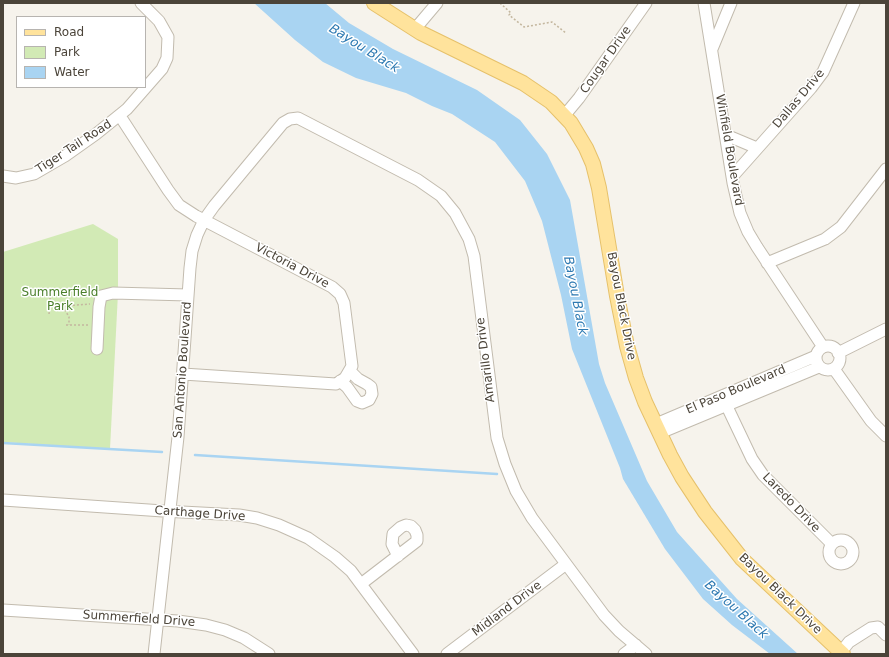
<!DOCTYPE html>
<style>
body{margin:0}
#map{position:relative;width:889px;height:657px;overflow:hidden;background:#f6f3ec;font-family:"DejaVu Sans",sans-serif}
canvas{display:block}
.frame{position:absolute;inset:0;border:4px solid #4b4439;pointer-events:none}
.legend{position:absolute;left:16px;top:16px;width:130px;height:72px;box-sizing:border-box;background:#fff;border:1px solid #b7b4b0;margin:0;padding:5px 7px;list-style:none;font-size:12px;color:#4b4439}
.legend li{display:flex;align-items:center;gap:8px;height:20px}
.legend b{width:20px;border:1px solid #b7b4b0}
</style>
<div id="map">
<canvas width="889" height="657"></canvas>
<div class="frame"></div>
<ul class="legend">
<li><b style="height:5px;background:#ffe39c"></b>Road</li>
<li><b style="height:11px;background:#d2eab5"></b>Park</li>
<li><b style="height:11px;background:#a9d4f2"></b>Water</li>
</ul>
</div>
<script>
const ctx = document.querySelector('canvas').getContext('2d');
ctx.lineJoin = 'round';
function paint(path, color) { ctx.fillStyle = color; ctx.fill(path, 'evenodd'); }
const toPath = rows => new Path2D(rows.map(r => 'M' + r).join(''));
function strokePath(path, color, width, dash) { ctx.strokeStyle = color; ctx.lineWidth = width; ctx.lineCap = dash ? 'butt' : 'round'; ctx.setLineDash(dash || []); ctx.stroke(path); }
function label(font, color, halo, rows, align = 'center') {
  ctx.font = font + ' "DejaVu Sans",sans-serif'; ctx.lineWidth = 3; ctx.setLineDash([]); ctx.textBaseline = 'middle'; ctx.strokeStyle = halo; ctx.fillStyle = color; for (const [text, x, y, turn = 0] of rows) {
    ctx.save(); ctx.translate(x, y); ctx.rotate((+turn || 0) * Math.PI / 180); ctx.textAlign = isNaN(turn) ? turn : align; if (halo) ctx.strokeText(text, 0, 0); ctx.fillText(text, 0, 0); ctx.restore();
  }
}
paint(toPath([
 [93,224,118,239,118,293,110,449,3,442,3,252]
]), '#d2eab5');
paint(toPath([
 [254,3,325,3,349,23,393,49,477,90,520,120,547,154,570,200,599,364,605,383,647,481,677,532,737,599,798,654,770,654,732,625,703,599,665,549,623,479,620,468,572,349,561,295,542,221,525,181,495,142,452,114,432,106,406,93,356,78,323,62,295,40]
]), '#a9d4f2');
strokePath(toPath([
 [3,443,162,452],
 [195,455,497,474]
]), '#a9d4f2', 2.5);
const minor = toPath([
 [704,3,733,183,740,213,748,232,757,247,823,347],
 [415,29,437,3],
 [712,49,731,3],
 [120,116,168,190,179,205,196,216,332,287,340,294,344,303,352,366,345,378,336,384,183,374],
 [564,116,579,98,646,3],
 [726,135,757,148],
 [3,176,16,178,34,174,65,156,96,134,127,109,162,69,167,58,168,37,159,21,141,3],
 [732,177,811,88,823,72,854,3],
 [767,263,825,239,841,227,886,169],
 '816 358a12 12 0 1 1 24 0a12 12 0 1 1-24 0Z',
 [97,349,99,307,101,296,113,293,188,295],
 [838,353,886,329],
 [834,369,871,421,886,436],
 [340,381,347,387,357,401,362,403,369,400,372,394,371,387,367,384,358,379,350,371],
 [722,396,752,459,763,475,832,544],
 [656,424,816,356],
 [660,433,819,367],
 [3,500,163,511,239,515,257,518,279,525,308,538,335,557,351,571,413,654],
 '829 552a12 12 0 1 1 24 0a12 12 0 1 1-24 0Z',
 [361,584,417,541,417,535,415,530,411,526,406,525,401,527,393,534,392,544,398,556],
 [3,610,178,621,206,625,225,630,244,638,269,654],
 [841,652,849,642,871,628,878,627,886,635],
 [154,654,178,437,190,268,192,251,197,235,204,220,214,206,283,123,290,119,298,118,418,180,441,196,455,213,469,239,474,256,497,438,505,464,516,491,532,518,604,615,619,631,646,654],
 [447,654,566,564],
 [624,654,636,645]
]);
const major = toPath([
 [374,3,421,33,523,83,551,102,571,123,586,148,593,164,599,188,617,296,627,346,636,378,645,402,670,455,682,477,705,512,742,559,843,654]
]);
strokePath(minor, '#c2bbae', 13);
strokePath(major, '#e6c16a', 16);
strokePath(toPath([
 [500,3,511,13,509,15,524,27,552,22,566,33],
 [50,298,50,307,90,304],
 [63,306,69,317,69,325],
 [49,314,50,307],
 [66,325,88,325]
]), '#c4b79f', 1.5, [2, 2]);
strokePath(minor, '#fff', 11);
strokePath(major, '#ffe39c', 14);
label('12px', '#4b4439', '#fff', [
 ["Cougar Drive",606,60,-55],
 ["Dallas Drive",799,99,-50],
 ["Tiger Tail Road",74,147,-33],
 ["Winfield Boulevard",729,150,80],
 ["Victoria Drive",292,266,28],
 ["Bayou Black Drive",621,306,79],
 ["Amarillo Drive",486,360,-97],
 ["San Antonio Boulevard",183,370,-86],
 ["El Paso Boulevard",736,390,-23],
 ["Laredo Drive",791,503,46],
 ["Carthage Drive",200,514,4],
 ["Bayou Black Drive",780,594,44],
 ["Midland Drive",507,609,-37],
 ["Summerfield Drive",139,619,4]
]);
label('12px', '#4a7f2a', '#fff', [
 ["Summerfield",60,293],
 ["Park",60,307]
]);
label('italic 13px', '#2e7ab2', '#fff', [
 ["Bayou Black",364,49,32],
 ["Bayou Black",575,296,79],
 ["Bayou Black",736,610,42]
]);
</script>
